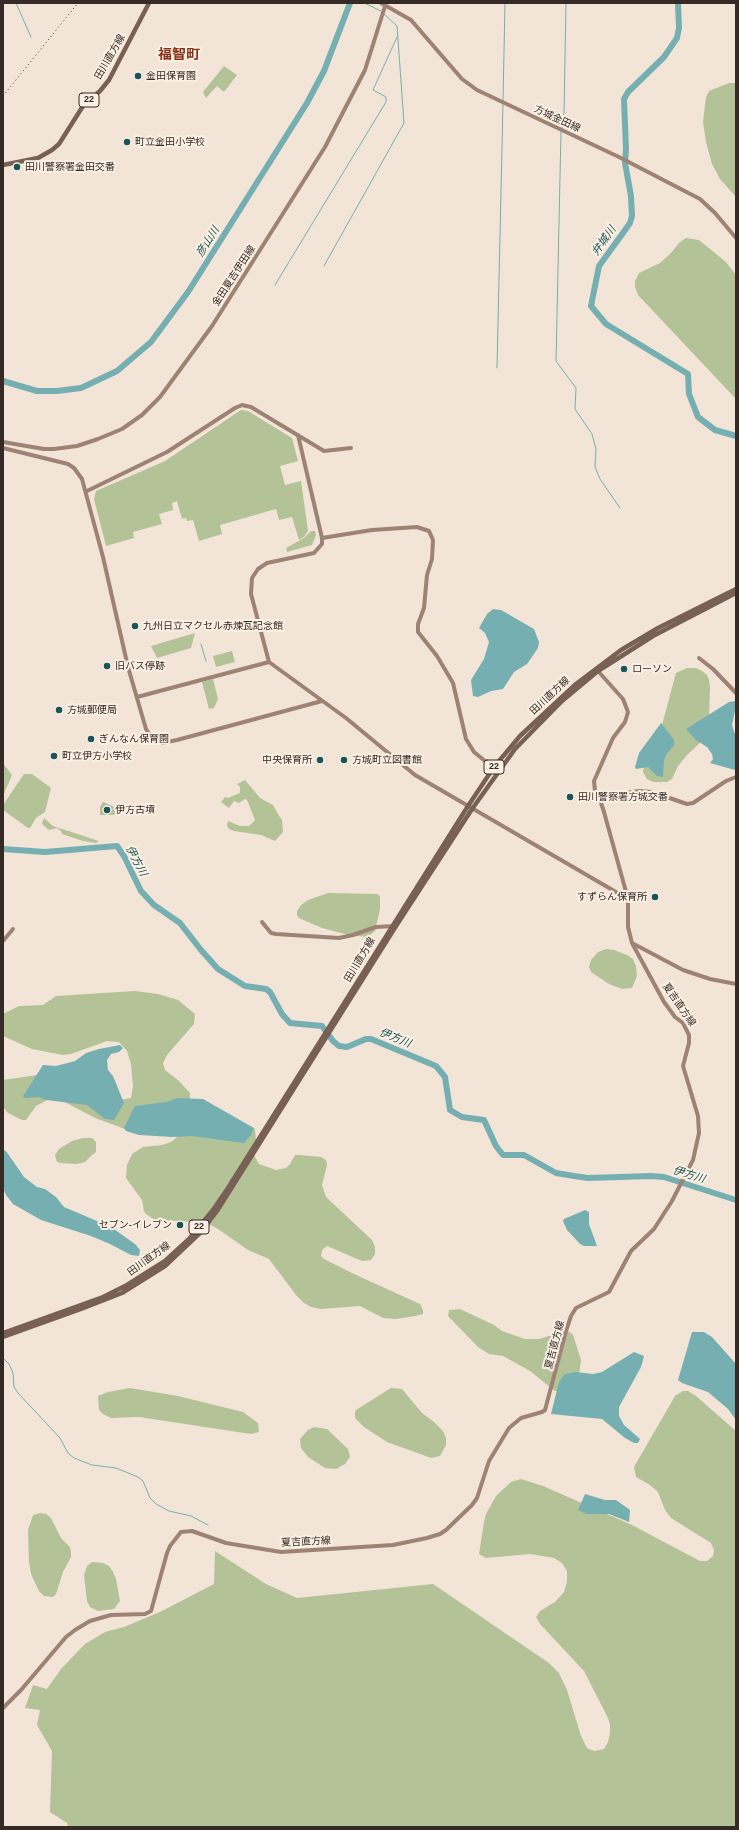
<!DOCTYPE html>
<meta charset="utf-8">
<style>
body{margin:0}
#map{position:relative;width:739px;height:1830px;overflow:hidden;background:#f2e5d7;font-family:Arial,sans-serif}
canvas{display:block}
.frame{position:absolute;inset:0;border:4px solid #352a25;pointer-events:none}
</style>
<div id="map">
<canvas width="739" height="1830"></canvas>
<div class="frame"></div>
</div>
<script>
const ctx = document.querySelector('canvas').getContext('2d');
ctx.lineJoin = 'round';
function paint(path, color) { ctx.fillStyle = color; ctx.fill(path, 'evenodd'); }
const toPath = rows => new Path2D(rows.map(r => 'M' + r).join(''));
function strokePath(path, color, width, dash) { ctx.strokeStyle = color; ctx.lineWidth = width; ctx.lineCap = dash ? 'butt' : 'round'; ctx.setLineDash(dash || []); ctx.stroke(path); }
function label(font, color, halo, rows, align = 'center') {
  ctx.font = font + ' Arial,"Noto Sans JP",sans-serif'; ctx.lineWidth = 4; ctx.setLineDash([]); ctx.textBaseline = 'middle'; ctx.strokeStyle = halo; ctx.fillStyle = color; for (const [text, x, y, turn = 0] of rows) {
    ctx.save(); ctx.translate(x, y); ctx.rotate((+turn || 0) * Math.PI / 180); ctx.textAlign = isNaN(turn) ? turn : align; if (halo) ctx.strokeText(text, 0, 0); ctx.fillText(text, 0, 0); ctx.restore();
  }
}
paint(toPath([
 [224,66,237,75,224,92,217,86,206,98,203,92],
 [729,83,736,83,736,197,720,179,712,164,706,142,703,122,706,97,709,91],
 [686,238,699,240,726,262,736,275,736,399,638,295,635,287,635,281,639,273,660,263,671,253,679,243],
 [241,410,248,411,292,438,298,461,280,466,285,485,301,481,308,531,304,537,299,540,292,517,279,520,276,509,220,525,222,534,199,541,193,520,187,521,186,518,182,519,177,501,172,503,173,510,159,514,162,524,133,532,134,538,106,546,94,499,96,491,165,461],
 [311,531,315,531,316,535,312,545,287,552,286,548,304,538],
 [195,633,191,648,157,658,151,646],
 [232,651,235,662,216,667,213,656],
 [687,668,696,668,702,671,707,675,709,680,710,688,709,720,702,741,687,755,678,766,672,779,667,782,653,782,647,779,643,772,644,767,662,725,676,673],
 [213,679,218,699,214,708,209,709,202,682],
 [3,763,12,775,3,796],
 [24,774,32,774,51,788,45,812,36,818,30,828,28,828,3,810,3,805],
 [245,780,260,798,273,805,278,814,282,820,283,832,275,841,261,835,234,831,229,829,227,826,228,821,240,826,249,826,255,820,247,800,245,799,239,803,234,801,229,808,221,802,225,797,228,798,240,793,240,787,237,784],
 [103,802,117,808,122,812,113,815,100,815,100,807],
 [44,818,53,826,99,841,96,843,83,841,62,834,61,831,57,828,49,830,42,824],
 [328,893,377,894,380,896,380,909,375,931,369,936,366,937,345,934,322,928,299,918,297,915,297,911,301,905,308,900],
 [606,949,614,950,627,955,633,959,636,966,637,976,632,988,622,989,609,984,591,972,589,967,591,960,598,952],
 [135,991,158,994,178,1000,195,1014,194,1024,167,1055,163,1063,165,1070,179,1081,190,1093,190,1098,188,1103,125,1129,95,1118,59,1099,51,1098,36,1106,26,1120,22,1120,8,1113,3,1107,3,1080,44,1074,120,1100,131,1098,133,1086,131,1064,127,1051,119,1042,107,1041,71,1054,63,1055,32,1049,3,1036,3,1014,19,1006,43,1005,56,996],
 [230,1118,255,1129,256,1141,254,1155,259,1164,276,1170,286,1168,290,1164,295,1155,299,1155,321,1157,326,1160,327,1165,322,1185,326,1197,372,1240,375,1247,375,1254,371,1260,362,1261,327,1246,322,1250,321,1256,324,1259,354,1274,420,1304,423,1310,423,1314,415,1316,396,1319,383,1318,360,1306,321,1309,311,1307,304,1303,296,1295,269,1259,248,1250,218,1229,207,1223,200,1222,155,1220,146,1214,144,1211,142,1200,126,1178,127,1165,132,1154,143,1147,162,1145,171,1142,175,1139,186,1123],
 [83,1138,92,1138,96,1142,96,1152,91,1156,85,1162,76,1164,61,1163,57,1162,55,1155,59,1149,72,1141],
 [460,1309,494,1325,502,1331,525,1339,539,1339,565,1331,570,1332,573,1335,581,1360,578,1383,565,1391,555,1391,530,1371,503,1356,489,1354,478,1347,448,1316,449,1310],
 [130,1388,178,1396,243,1412,258,1423,259,1432,251,1434,139,1417,111,1418,103,1414,99,1410,98,1396,108,1392],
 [391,1388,402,1389,422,1413,434,1422,443,1431,446,1438,446,1445,440,1456,431,1458,423,1455,387,1442,364,1427,355,1418,355,1412,356,1410],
 [683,1391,688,1391,696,1396,736,1431,736,1827,68,1827,67,1823,50,1812,52,1751,37,1725,40,1710,25,1708,33,1685,47,1689,61,1669,85,1644,105,1632,124,1627,160,1612,214,1584,215,1551,266,1584,297,1598,433,1584,549,1663,559,1673,567,1690,581,1736,587,1748,594,1751,604,1749,608,1742,610,1733,610,1724,607,1716,584,1671,540,1624,536,1617,540,1611,555,1602,564,1592,567,1582,567,1571,562,1563,554,1558,530,1554,486,1558,479,1554,484,1522,486,1514,496,1496,511,1482,521,1479,543,1486,632,1525,700,1561,707,1561,713,1556,714,1550,711,1543,671,1518,665,1510,658,1492,650,1485,636,1477,634,1467,675,1396],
 [314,1427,327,1429,348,1449,350,1457,345,1464,336,1469,325,1468,308,1457,301,1448,300,1439,308,1430],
 [41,1513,46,1514,51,1518,61,1538,70,1547,71,1552,71,1557,63,1572,56,1594,53,1597,44,1596,39,1591,31,1574,29,1562,28,1530,33,1515],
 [92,1562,103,1563,109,1566,113,1572,116,1579,120,1601,114,1609,98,1611,90,1607,87,1601,84,1575,87,1566]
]), '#b4c297');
paint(toPath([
 [493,609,501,610,534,629,539,642,538,648,527,664,514,672,503,689,491,691,478,697,473,696,471,680,484,659,489,642,485,633,479,628,487,614],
 [735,701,736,706,732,725,736,737,736,770,735,770,710,763,713,759,712,754,707,747,696,740,686,729,729,702],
 [661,723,674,740,674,745,666,755,664,760,663,777,657,776,648,767,636,769,635,767,639,753],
 [120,1045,123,1048,119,1052,111,1054,107,1060,108,1070,113,1076,124,1103,114,1120,105,1119,87,1105,46,1100,39,1097,25,1098,23,1096,43,1065,56,1066,75,1061,86,1053,99,1049],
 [177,1098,203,1099,254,1128,251,1135,244,1143,192,1136,172,1137,139,1135,126,1131,124,1128,135,1106,167,1102],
 [3,1150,6,1151,24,1177,37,1187,45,1189,56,1197,64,1207,111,1227,135,1244,140,1250,139,1256,131,1255,110,1244,91,1236,41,1220,13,1204,6,1195,3,1188],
 [585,1210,589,1212,589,1224,597,1246,584,1246,580,1244,567,1230,563,1221,564,1219],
 [692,1332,704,1332,712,1337,736,1364,736,1420,728,1409,708,1392,682,1383,678,1380],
 [634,1352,644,1356,641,1367,619,1407,619,1416,624,1425,640,1439,638,1443,634,1443,625,1438,602,1419,551,1414,559,1382,565,1374,576,1372,593,1374,602,1372],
 [585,1494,605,1500,616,1500,630,1510,629,1522,609,1514,587,1514,578,1510]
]), '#75afb1');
strokePath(toPath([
 [16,3,31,37],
 [364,3,381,11],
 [503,101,505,3],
 [562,128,564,113,566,3],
 [561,131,556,361,576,388,575,409,592,434,596,449,595,467,600,479,620,508],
 [324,266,404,123,397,26,383,13],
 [275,285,386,102,386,97,373,90,397,37],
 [497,368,503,104],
 [201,644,206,661],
 [3,1358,9,1364,13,1373,14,1387,18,1393,60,1438,68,1453,74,1458,92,1465,116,1468,138,1477,143,1481,150,1498,156,1504,169,1511,191,1516,208,1525]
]), '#75afb1', 1);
strokePath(toPath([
 [678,3,679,28,677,38,664,57,628,92,624,99,626,149,625,163,631,196,632,216,630,223,623,233,599,266,591,306,606,324,688,374,689,394,698,417,715,430,736,436],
 [3,381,37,391,57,391,81,388,117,371,151,342,188,292,307,103,324,71,350,3],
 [3,849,45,852,117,846,124,856,141,891,154,905,180,923,201,950,218,969,245,986,266,989,270,992,282,1014,290,1023,322,1026,333,1041,339,1046,347,1047,366,1039,371,1039,436,1066,445,1077,450,1110,462,1117,484,1120,496,1146,503,1155,524,1155,556,1173,574,1176,588,1178,651,1176,664,1177,736,1200]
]), '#75afb1', 6);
strokePath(toPath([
 [381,3,411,20,462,79,477,90,619,157,700,199,715,213,736,238],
 [298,435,322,538,322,544,314,553,267,563,258,569,252,578,251,594,269,662,346,718,415,775,628,899],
 [3,442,44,449,54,449,77,446,98,439,122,429,142,415,160,397,212,326,325,147,365,70,386,3],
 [3,448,68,464,74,468,82,479,103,557,128,667,146,729,153,740,162,743,177,740,322,701],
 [87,491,167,452,235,408,242,405,251,407,324,451,351,448],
 [322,538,372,530,417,527,429,531,433,540,432,559,427,575,424,608,418,624,418,632,437,656,453,683,466,739,474,752,485,761],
 [699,658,713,669,736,693],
 [137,697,269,662],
 [599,797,639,791,652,792,687,804,693,803,726,781,736,777],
 [262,922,271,933,276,934,339,938,353,935,376,927,394,926],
 [3,941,13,929],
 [632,943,683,970,710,979,736,984],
 [3,1708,21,1690,66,1637,75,1630,90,1621,111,1615,145,1614,151,1611,167,1553,170,1546,181,1532,192,1531,226,1543,281,1552,393,1545,427,1538,440,1534,446,1530,472,1505,477,1498,489,1461,509,1428,521,1418,542,1412,545,1410,566,1331,571,1316,576,1308,609,1292,631,1251,654,1229,672,1201,693,1160,699,1133,698,1116,683,1066,689,1043,689,1035,683,1023,675,1017,664,1002,632,943,628,927,628,899,604,812,599,797,595,791,594,781,613,738,625,722,628,712,623,699,598,671]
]), '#9e8374', 4);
strokePath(toPath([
 [3,165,38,158,52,150,59,144,83,106,100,91,109,80,149,3],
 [3,1333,103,1297,127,1285,165,1261,189,1239,213,1210,228,1188,468,806,494,767,520,736,576,684,621,650,658,628,736,589],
 [3,1337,81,1309,122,1293,165,1266,201,1232,217,1211,396,926,472,809,515,749,562,701,598,671,653,636,736,593]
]), '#786055', 4.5);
strokePath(toPath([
 [3,96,78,3]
]), '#352a25', 1, [1, 3]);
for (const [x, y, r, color] of [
 [138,76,4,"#195558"],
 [127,142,4,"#195558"],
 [17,167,4,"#195558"],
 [135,626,4,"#195558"],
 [107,666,4,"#195558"],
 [624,669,4,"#195558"],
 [59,710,4,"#195558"],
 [91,739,4,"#195558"],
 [54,756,4,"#195558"],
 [320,760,4,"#195558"],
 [344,760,4,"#195558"],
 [570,797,4,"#195558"],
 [107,810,4,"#195558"],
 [655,897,4,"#195558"],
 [180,1225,4,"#195558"]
]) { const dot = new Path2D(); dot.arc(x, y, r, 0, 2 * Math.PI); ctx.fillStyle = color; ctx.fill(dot); strokePath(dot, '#faefe3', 1.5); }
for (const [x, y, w] of [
 [89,100,20],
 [494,767,20],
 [199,1227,20]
]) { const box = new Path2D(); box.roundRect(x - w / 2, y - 7, w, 14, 3); ctx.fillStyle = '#faefe3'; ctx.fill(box); strokePath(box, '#352a25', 1); }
label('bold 9px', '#352a25', null, [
 ["22",89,100],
 ["22",494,767],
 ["22",199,1227]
]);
label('10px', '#352a25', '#faefe3', [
 ["田川直方線",110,57,-60],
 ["方城金田線",557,119,25],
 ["金田夏吉伊田線",234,276,-57],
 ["田川直方線",550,696,-43],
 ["田川直方線",360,960,-59],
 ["夏吉直方線",679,1005,55],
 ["田川直方線",149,1259,-36],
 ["夏吉直方線",555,1345,-75],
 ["夏吉直方線",306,1542,-3]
]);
label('10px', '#352a25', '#faefe3', [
 ["金田保育園",146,76],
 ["町立金田小学校",135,142],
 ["田川警察署金田交番",25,167],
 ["九州日立マクセル赤煉瓦記念館",143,626],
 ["旧バス停跡",115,666],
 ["ローソン",632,669],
 ["方城郵便局",67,710],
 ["ぎんなん保育園",99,739],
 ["町立伊方小学校",62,756],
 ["中央保育所",312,760,"right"],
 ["方城町立図書館",352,760],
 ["田川警察署方城交番",578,797],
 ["伊方古墳",115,810],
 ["すずらん保育所",647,897,"right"],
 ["セブン-イレブン",172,1225,"right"]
], 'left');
label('italic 11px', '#195558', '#faefe3', [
 ["弁城川",604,241,-55],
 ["彦山川",208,242,-58],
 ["伊方川",136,861,62],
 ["伊方川",395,1038,22],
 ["伊方川",689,1175,17]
]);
label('bold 14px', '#88321a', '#faefe3', [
 ["福智町",179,55]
]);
</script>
